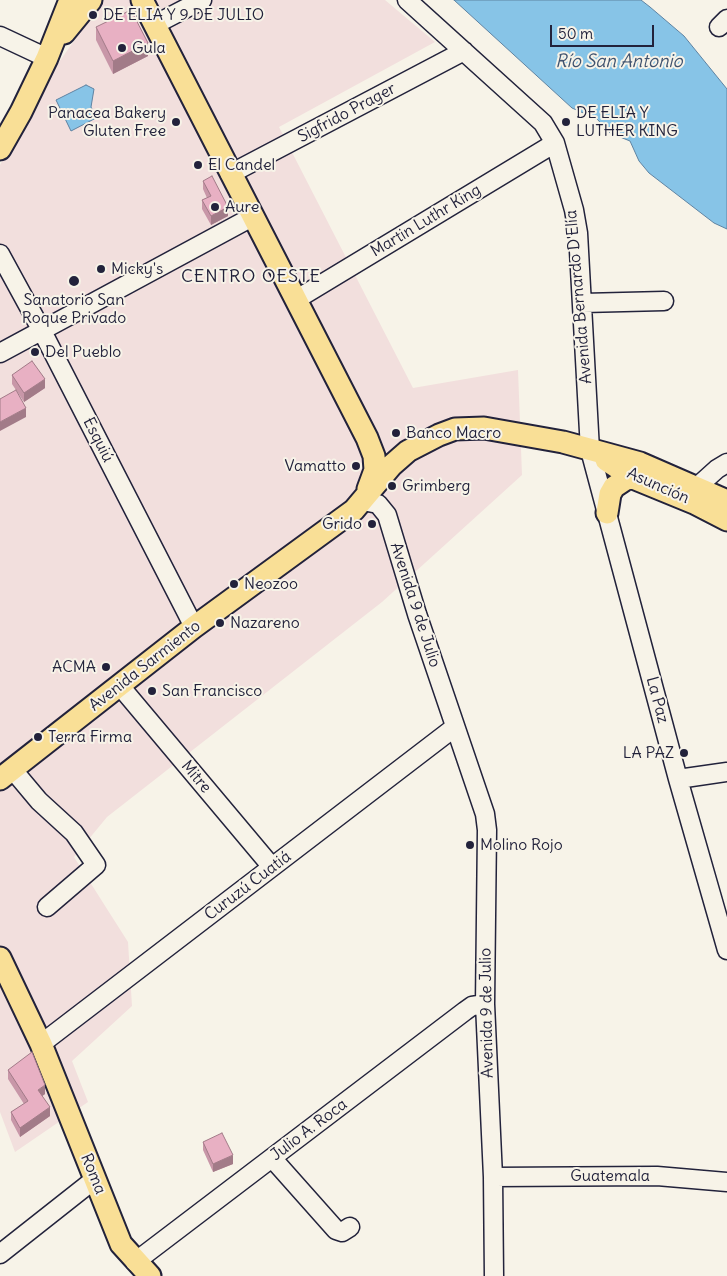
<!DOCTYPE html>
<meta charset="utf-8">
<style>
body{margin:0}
#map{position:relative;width:727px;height:1276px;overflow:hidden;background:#f7f3e8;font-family:Delius,sans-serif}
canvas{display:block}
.scale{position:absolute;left:550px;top:25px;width:104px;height:22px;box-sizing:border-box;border:2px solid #22223b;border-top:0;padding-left:6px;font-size:15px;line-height:18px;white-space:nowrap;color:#22223b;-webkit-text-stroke:4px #f7f3e8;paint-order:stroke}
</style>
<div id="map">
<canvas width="727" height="1276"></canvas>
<div class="scale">50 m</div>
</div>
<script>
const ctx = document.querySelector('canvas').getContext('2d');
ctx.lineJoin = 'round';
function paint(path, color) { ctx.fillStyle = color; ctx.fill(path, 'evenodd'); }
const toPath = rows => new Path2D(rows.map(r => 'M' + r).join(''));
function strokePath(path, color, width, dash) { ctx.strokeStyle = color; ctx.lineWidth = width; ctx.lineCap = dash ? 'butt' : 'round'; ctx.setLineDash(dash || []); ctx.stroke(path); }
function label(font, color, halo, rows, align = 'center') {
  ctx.font = font + ' Delius,sans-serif'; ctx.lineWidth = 4; ctx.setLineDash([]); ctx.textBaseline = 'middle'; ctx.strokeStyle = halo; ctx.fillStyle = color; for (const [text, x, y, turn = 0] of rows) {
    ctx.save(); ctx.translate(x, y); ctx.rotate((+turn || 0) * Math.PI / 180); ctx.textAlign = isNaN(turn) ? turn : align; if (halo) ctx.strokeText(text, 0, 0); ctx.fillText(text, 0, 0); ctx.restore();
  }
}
paint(toPath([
 [103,0,385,0,435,42,279,127,413,388,518,370,522,475,382,602,107,817,74,857,128,942,132,1006,72,1061,88,1102,15,1152,0,1112,0,165,47,79]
]), '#f2dfdd');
const water = toPath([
 [454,0,641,0,650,7,684,36,727,89,727,229,714,223,649,173,639,161,630,141,610,133,597,119,572,108,454,0],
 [86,85,94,89,91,107,96,118,71,131,56,100,86,85]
]);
paint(water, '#87c4e7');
strokePath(water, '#5f83a2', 1);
const minor = toPath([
 [407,0,543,123,555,143,574,210,578,233,590,450,678,779,727,950],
 [154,25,202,0],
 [719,27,727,19],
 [0,36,47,58],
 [230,174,464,51],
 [0,254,42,331,194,627],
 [297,299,555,143],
 [583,303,664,301],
 [0,353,252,217],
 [694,500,697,487,717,469,727,463],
 [363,501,378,504,387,515,417,614,485,814,487,830,485,1004,493,1177,494,1276],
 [120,686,272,867],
 [13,770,39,801,74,833,96,865,47,907],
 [678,779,727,772],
 [41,1044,455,727],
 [272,1158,336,1230,342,1232,350,1227],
 [493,1177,657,1176,727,1182],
 [0,1254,95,1179],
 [135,1262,465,1011,472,1006,485,1004]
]);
const major = toPath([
 [142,0,367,438,374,456,375,470,368,489],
 [64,33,91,0],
 [0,149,21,112,47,58,70,0],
 [606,460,633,478,694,503,727,520],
 [607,513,610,494,614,487,626,479,633,478],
 [0,779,194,627,354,510,392,465,408,451,439,435,455,429,484,428,563,442,640,463,727,501],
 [0,958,41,1044,121,1244,150,1276]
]);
strokePath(minor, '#22223b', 21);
strokePath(major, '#22223b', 25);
strokePath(minor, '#f7f3e8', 18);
strokePath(major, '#f9df96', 21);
paint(toPath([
 [96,27,148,56,113,74,96,40],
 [203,181,228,216,211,225,202,209,202,200,207,198,203,189],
 [12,375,45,388,24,402,12,384],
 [8,1070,45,1094,42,1096,50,1116,20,1137,11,1120,11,1112,24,1104,8,1079],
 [203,1142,233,1164,213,1172,203,1150]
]), '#c897a8');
paint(toPath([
 [148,43,148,56,113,74,113,61],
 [228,207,228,216,211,225,211,216],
 [45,379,45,388,24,402,24,393],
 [26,408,26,417,0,431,0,422],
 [45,1085,45,1094,38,1099,38,1090],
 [50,1107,50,1116,20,1137,20,1128],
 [233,1155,233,1164,213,1172,213,1164]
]), '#a27b88');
const building = toPath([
 [131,10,148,43,113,61,96,27,131,10],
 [212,176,228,207,211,216,202,200,211,196,203,181,212,176],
 [32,361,45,379,24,393,12,375,32,361],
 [16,390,26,408,0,422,0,399,16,390],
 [32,1052,45,1085,38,1090,50,1107,20,1128,11,1112,28,1101,8,1070,32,1052],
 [222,1133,233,1155,213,1164,203,1142,222,1133]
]);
paint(building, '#e8b0c3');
strokePath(building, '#a27b88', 1);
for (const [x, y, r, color] of [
 [93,15,5,"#22223b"],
 [122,48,5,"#22223b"],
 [176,122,5,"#22223b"],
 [566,122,5,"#22223b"],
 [198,165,5,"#22223b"],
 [215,207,5,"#22223b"],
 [101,269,5,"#22223b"],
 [74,281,6,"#22223b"],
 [35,352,5,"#22223b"],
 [396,433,5,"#22223b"],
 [356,466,5,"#22223b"],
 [392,486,5,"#22223b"],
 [372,524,5,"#22223b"],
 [234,584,5,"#22223b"],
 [220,623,5,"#22223b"],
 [106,667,5,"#22223b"],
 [152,691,5,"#22223b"],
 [38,737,5,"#22223b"],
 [684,753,5,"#22223b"],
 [470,845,5,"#22223b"]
]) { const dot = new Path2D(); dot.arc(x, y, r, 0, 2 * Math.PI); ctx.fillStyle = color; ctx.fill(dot); strokePath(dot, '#f7f3e8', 2); }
label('16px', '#22223b', '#f7f3e8', [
 ["DE ELIA Y 9 DE JULIO",103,15],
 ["Gula",132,48],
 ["Panacea Bakery",166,113,"right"],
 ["Gluten Free",166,131,"right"],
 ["DE ELIA Y",576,113],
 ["LUTHER KING",576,131],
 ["El Candel",208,165],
 ["Aure",225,207],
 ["Micky's",111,269],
 ["Sanatorio San",74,300,"center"],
 ["Roque Privado",74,318,"center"],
 ["Del Pueblo",45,352],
 ["Banco Macro",406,433],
 ["Vamatto",346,466,"right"],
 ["Grimberg",402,486],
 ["Grido",362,524,"right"],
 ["Neozoo",244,584],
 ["Nazareno",230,623],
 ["ACMA",96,667,"right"],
 ["San Francisco",162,691],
 ["Terra Firma",48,737],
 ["LA PAZ",674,753,"right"],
 ["Molino Rojo",480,845]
], 'left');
label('16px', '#22223b', '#f7f3e8', [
 ["Sigfrido Prager",347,113,-28],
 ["Martin Luthr King",426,221,-31],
 ["Avenida Bernardo D'Elía",579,297,-95],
 ["Esquiú",98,440,63],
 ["Asunción",658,486,24],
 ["Avenida 9 de Julio",415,605,72],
 ["Avenida Sarmiento",145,666,-38],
 ["La Paz",657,700,75],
 ["Mitre",196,777,50],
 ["Curuzú Cuatiá",248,886,-37],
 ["Avenida 9 de Julio",487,1013,-91],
 ["Julio A. Roca",309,1130,-37],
 ["Roma",93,1174,68],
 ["Guatemala",610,1176]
]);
label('italic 18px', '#40536f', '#f7f3e8', [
 ["Río San Antonio",619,62]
]);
ctx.letterSpacing = '1px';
label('18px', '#22223b', '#f7f3e8', [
 ["CENTRO OESTE",251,277]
]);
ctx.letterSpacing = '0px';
</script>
